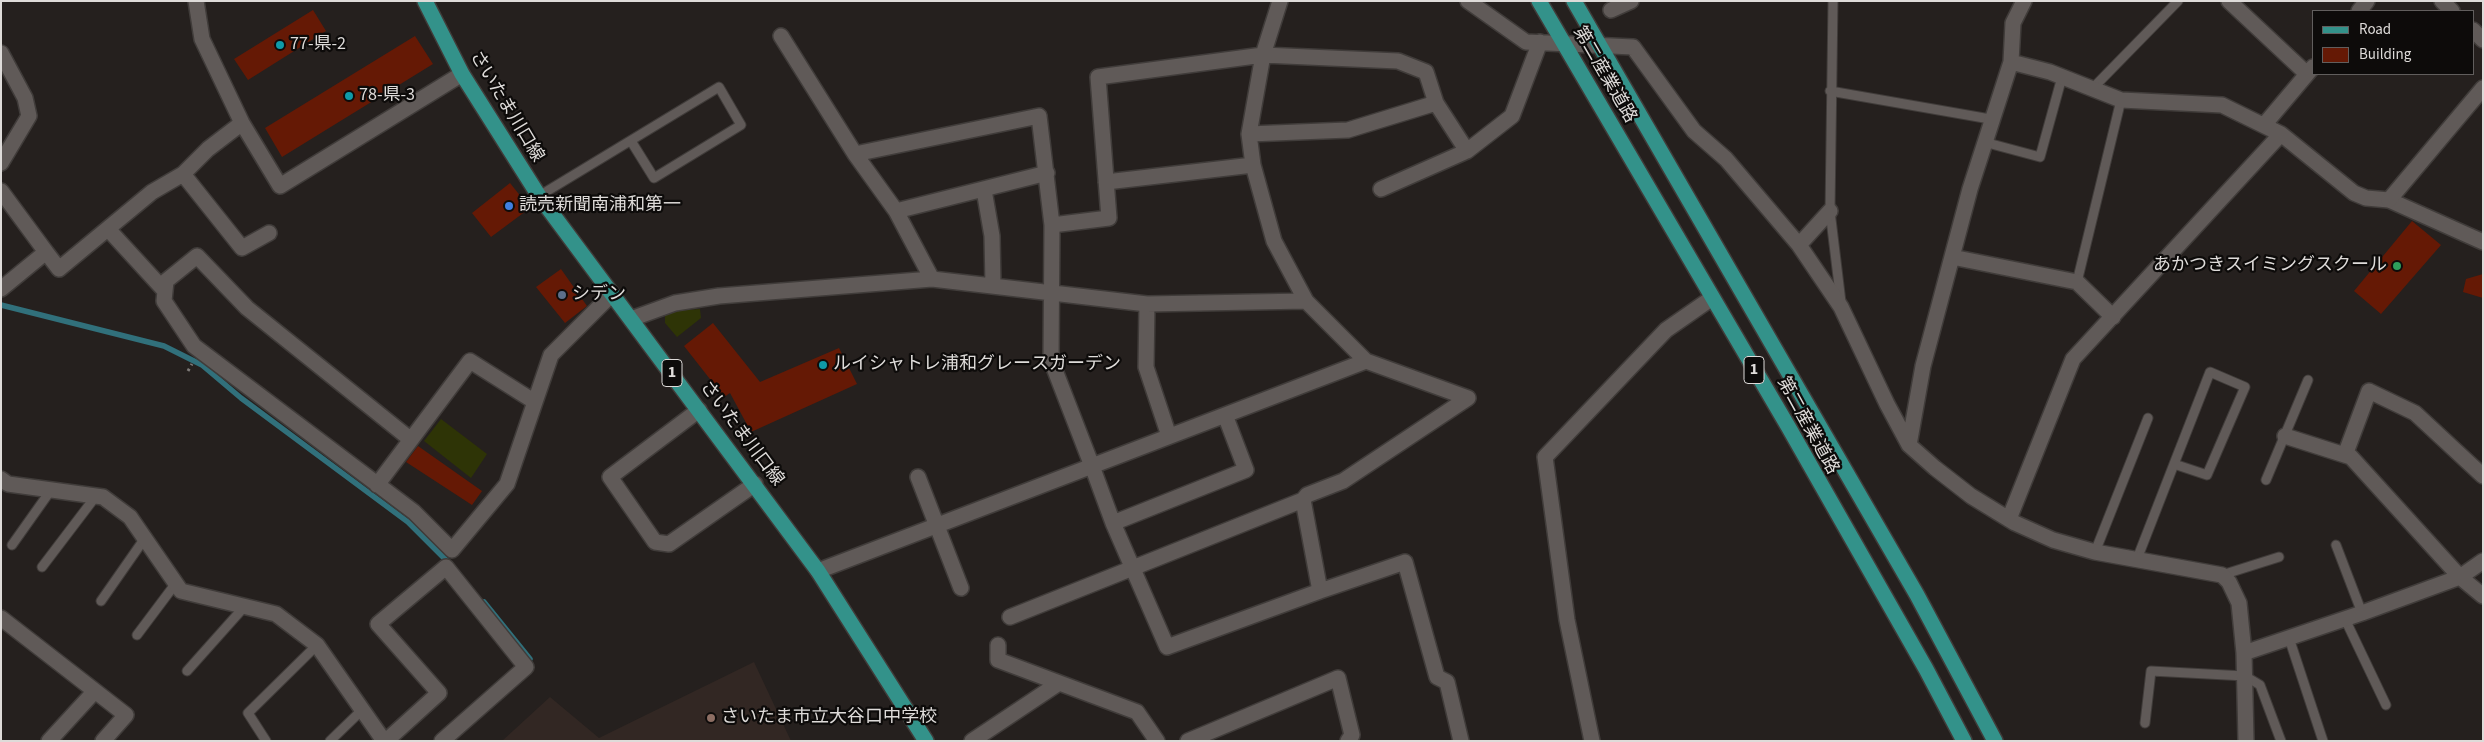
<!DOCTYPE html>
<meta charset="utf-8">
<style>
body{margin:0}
#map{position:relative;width:2484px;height:742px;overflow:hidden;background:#25201e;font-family:"Source Sans 3",sans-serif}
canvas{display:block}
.frame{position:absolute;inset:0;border:2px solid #dedbd9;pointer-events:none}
.legend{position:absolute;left:2312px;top:10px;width:162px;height:65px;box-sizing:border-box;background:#0d0b0a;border:1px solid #615e5d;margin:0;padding:6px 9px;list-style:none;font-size:15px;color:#dedbd9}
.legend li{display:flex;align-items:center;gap:10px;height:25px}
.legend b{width:25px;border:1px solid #615e5d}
</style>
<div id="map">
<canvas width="2484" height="742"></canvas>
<div class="frame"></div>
<ul class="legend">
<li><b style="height:6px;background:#33928a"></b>Road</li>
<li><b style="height:14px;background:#651905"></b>Building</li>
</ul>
</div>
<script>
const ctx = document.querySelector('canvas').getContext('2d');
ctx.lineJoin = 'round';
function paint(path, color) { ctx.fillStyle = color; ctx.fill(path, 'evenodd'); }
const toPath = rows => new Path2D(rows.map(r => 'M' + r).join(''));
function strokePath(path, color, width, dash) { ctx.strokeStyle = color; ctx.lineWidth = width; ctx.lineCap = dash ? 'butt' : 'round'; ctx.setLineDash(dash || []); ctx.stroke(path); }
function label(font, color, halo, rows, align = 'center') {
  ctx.font = font + ' "Source Sans 3","Noto Sans JP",sans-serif'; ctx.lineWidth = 4.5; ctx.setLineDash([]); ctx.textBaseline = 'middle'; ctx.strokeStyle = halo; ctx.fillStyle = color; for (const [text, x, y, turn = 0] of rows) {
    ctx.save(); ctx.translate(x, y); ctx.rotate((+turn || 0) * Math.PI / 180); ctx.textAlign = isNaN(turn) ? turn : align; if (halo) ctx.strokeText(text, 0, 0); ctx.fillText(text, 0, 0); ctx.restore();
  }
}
paint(toPath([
 [754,662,791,741,502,741,550,697,599,738]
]), '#322723');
paint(toPath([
 [700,309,701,318,677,337,665,323,665,315,675,311],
 [441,419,487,454,471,478,424,441]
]), '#2e3406');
strokePath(toPath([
 [1,305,164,346,202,365,241,398,408,522,451,565],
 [484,602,530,659]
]), '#31707b', 5.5);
paint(toPath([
 [313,10,326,31,248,80,234,59],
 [415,36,433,64,282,157,265,128],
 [510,183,530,208,491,237,472,213],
 [2412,221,2441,245,2381,314,2354,291],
 [561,269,587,306,565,323,536,287],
 [2483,274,2483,298,2463,292,2466,279],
 [713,323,760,382,839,348,857,384,751,432,730,393,724,397,684,346],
 [418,446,482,491,472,505,406,462]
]), '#651905');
const lane = toPath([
 [1833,1,1830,211,1841,302],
 [2092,89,2178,1],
 [1830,91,1990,119],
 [1984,142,2040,157,2062,77],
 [539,196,719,87,741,125,654,178,631,141],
 [2077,282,2121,100],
 [2266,480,2308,380],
 [12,545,51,490],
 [2336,545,2362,613],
 [2095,552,2148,418],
 [2137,559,2174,464,2210,372,2245,387,2207,475,2174,464],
 [42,567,96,496],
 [2222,575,2279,557],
 [101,601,145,538],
 [2345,619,2386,705],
 [137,635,176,583],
 [2289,638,2323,741],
 [187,671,245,606],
 [2145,723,2151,671,2245,676,2260,685,2281,741],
 [266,741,248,713,317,645],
 [330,741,362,710]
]);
const street = toPath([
 [196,1,202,39,242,123,280,186,462,74],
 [1280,1,1263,55,1249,134,1253,165,1274,241,1306,301,1366,361,1468,398],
 [1468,1,1526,42,1633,47,1694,131,1726,159,1799,245,1830,211],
 [2229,1,2307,74],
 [2442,1,2452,11],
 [1611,10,1631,1],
 [2359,11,2367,1],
 [2473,30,2483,40],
 [781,36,855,154,896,211,932,279],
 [1,53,25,98,29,116,1,163],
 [2011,62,2050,72,2121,100,2222,105,2281,134,2354,193,2366,198,2389,200,2483,242],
 [242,123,208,149,183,174,242,248,269,233],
 [2264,125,2313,67],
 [1249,134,1348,130,1436,103],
 [855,154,1039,116,1052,225,1051,360,1092,466,1366,361],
 [1106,182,1253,165],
 [1381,189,1467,151,1512,116,1540,42],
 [984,190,992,236,993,285],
 [1,191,46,252],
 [896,211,1047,173],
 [1052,225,1109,218,1098,77,1263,55,1398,61,1426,72,1436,103,1467,151],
 [108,229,164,290],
 [1799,245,1841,307,1887,404,1909,445,1935,468,1971,496,2015,523,2053,540,2095,552,2222,575,2229,582,2239,603,2244,653,2246,741],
 [1952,257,2077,282,2113,317],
 [1,289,46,252,59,269,152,192,183,174],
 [1147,304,1146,367,1169,436],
 [631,319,675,303,719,296,932,279,1147,304,1306,301],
 [699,410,610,477,655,542,669,544,755,484],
 [2285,436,2351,457,2460,577,2483,596],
 [410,439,247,308,197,256,166,281,164,301,194,346,414,512,452,550,507,484,551,355,612,294],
 [1909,445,1923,366,1970,189,2011,62,2013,23,2024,1],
 [2345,455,2369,391,2415,413,2483,476],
 [918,477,961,588],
 [1,479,8,484,103,497,130,517,181,591,276,614,317,645,384,741],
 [377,485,470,361,535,402],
 [2009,519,2073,359,2281,134],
 [1113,523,1246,470,1225,415],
 [818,571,1092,466,1113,523,1167,647,1320,591],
 [1010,617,1303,500],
 [1,618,126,715,103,741],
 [998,645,998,660,1137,712,1157,741],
 [2244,653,2362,613,2460,577,2483,561],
 [49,741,94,692],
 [386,741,439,693,378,624,446,567,526,667,442,741],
 [972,741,1059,683],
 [1188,741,1338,678,1352,735,1348,741],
 [1461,741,1447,682,1437,677,1405,562,1320,591,1303,500,1307,495,1343,481,1468,398],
 [1592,741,1567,620,1545,457,1666,330,1712,298]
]);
const secondary = toPath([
 [2389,200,2483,88]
]);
const primary = toPath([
 [425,1,462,74,539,196,818,571,926,741],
 [1539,1,1789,428,1926,669,1964,741],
 [1574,1,1917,595,1995,741]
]);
strokePath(lane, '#403c3a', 11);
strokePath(street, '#403c3a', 18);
strokePath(secondary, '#403c3a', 18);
strokePath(primary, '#403c3a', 18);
strokePath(toPath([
 [188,371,192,364]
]), '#7f7b79', 3, [2.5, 4]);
strokePath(lane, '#605a58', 9);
strokePath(street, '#605a58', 15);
strokePath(secondary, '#605a58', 15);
strokePath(primary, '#33928a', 15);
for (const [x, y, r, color] of [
 [280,45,5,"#0f9aa8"],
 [349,96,5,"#0f9aa8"],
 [509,206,5,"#3f7fe0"],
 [2397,266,5,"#2e9e5b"],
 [562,295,5,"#5c6f8a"],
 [823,365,5,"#0f9aa8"],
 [711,718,5,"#8d6e63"]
]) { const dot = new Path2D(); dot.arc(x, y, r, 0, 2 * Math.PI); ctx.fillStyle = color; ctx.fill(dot); strokePath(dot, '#0d0b0a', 2); }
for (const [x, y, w] of [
 [1754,370,20],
 [672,373,20]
]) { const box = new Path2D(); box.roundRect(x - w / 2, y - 13.5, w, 27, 4); ctx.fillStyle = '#0d0b0a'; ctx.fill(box); strokePath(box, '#dedbd9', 1); }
label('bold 16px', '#dedbd9', null, [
 ["1",1754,370],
 ["1",672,373]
]);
label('18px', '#dedbd9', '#0d0b0a', [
 ["77-県-2",290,45],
 ["78-県-3",359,96],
 ["読売新聞南浦和第一",519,206],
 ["あかつきスイミングスクール",2387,266,"right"],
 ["シデン",572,295],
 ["ルイシャトレ浦和グレースガーデン",833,365],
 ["さいたま市立大谷口中学校",721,718]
], 'left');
label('18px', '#dedbd9', '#0d0b0a', [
 ["第二産業道路",1604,75,60],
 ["さいたま川口線",506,107,59],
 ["第二産業道路",1807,426,61],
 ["さいたま川口線",741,434,53]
]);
</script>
